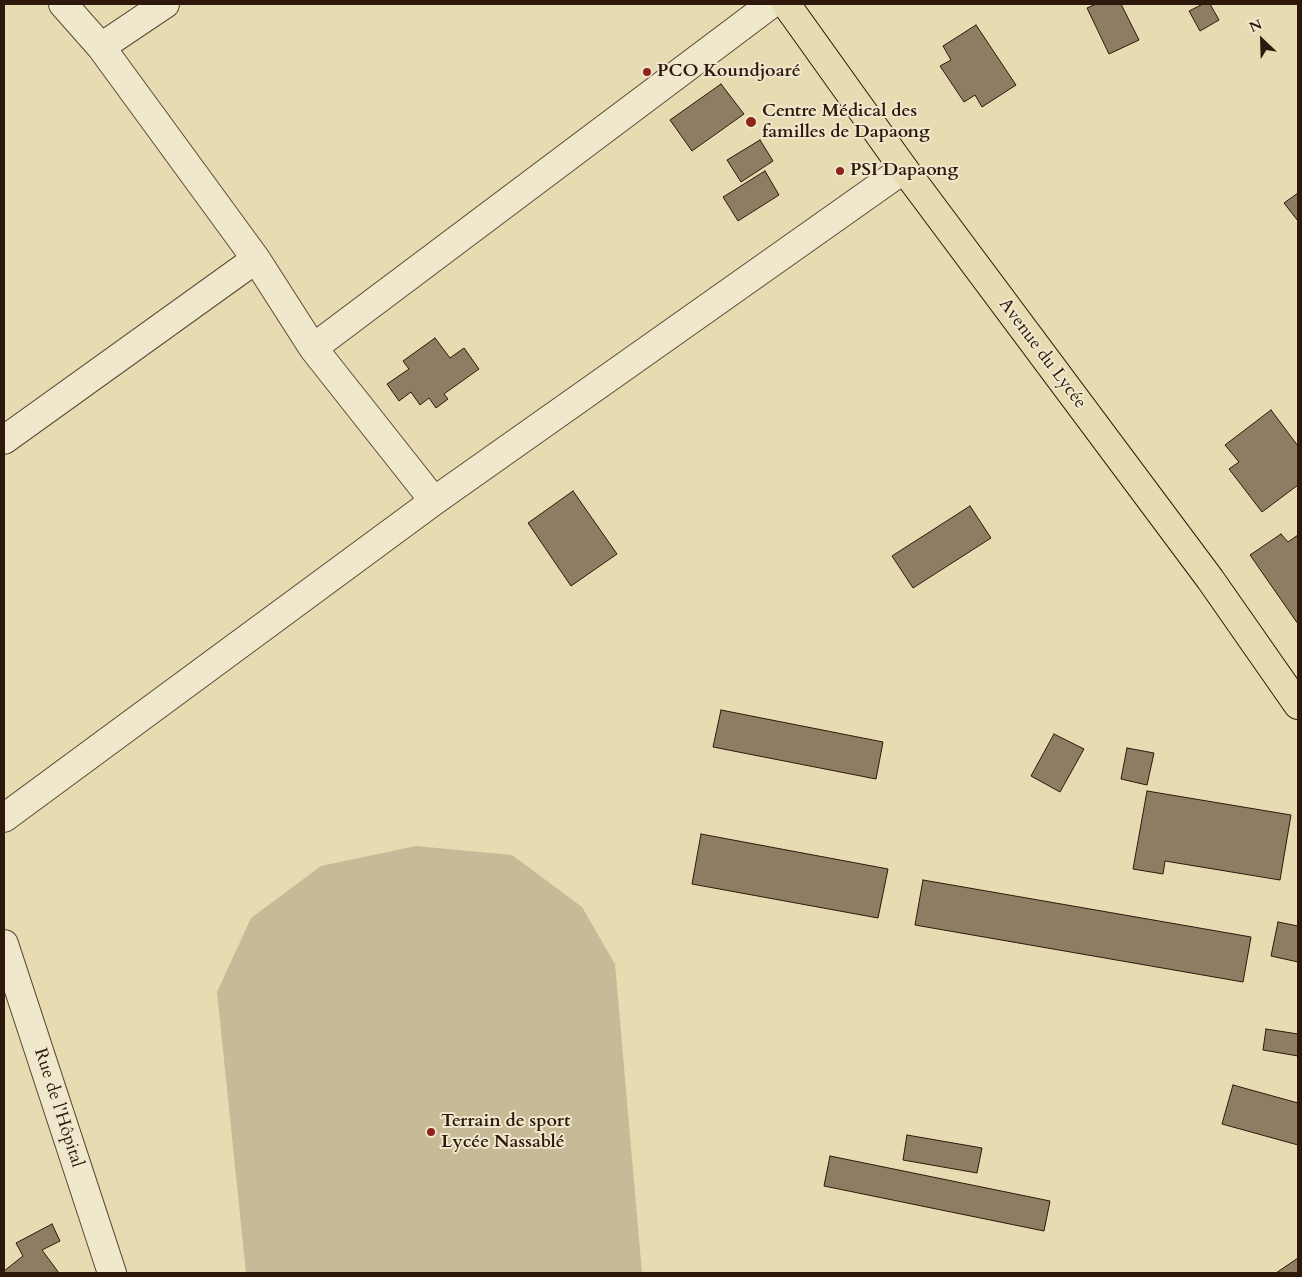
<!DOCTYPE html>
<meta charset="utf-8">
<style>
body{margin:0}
#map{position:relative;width:1302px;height:1277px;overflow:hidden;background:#e7dbb2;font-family:Cardo,serif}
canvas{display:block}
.frame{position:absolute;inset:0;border:5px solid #2d180b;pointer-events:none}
.north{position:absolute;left:1237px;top:15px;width:50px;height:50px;-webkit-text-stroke:4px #efe8cd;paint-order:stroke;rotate:336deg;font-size:14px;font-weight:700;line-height:20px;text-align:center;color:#2d180b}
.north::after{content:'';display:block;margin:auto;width:18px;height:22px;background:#2d180b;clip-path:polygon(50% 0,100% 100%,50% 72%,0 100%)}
</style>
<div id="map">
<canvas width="1302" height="1277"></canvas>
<div class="frame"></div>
<div class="north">N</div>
</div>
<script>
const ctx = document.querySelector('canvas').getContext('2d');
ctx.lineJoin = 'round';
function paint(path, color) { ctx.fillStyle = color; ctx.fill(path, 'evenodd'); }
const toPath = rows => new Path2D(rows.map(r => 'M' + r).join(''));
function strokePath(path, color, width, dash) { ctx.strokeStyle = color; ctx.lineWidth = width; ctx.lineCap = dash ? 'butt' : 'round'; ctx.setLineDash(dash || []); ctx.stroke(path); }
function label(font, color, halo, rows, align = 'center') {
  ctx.font = font + ' Cardo,serif'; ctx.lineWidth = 4; ctx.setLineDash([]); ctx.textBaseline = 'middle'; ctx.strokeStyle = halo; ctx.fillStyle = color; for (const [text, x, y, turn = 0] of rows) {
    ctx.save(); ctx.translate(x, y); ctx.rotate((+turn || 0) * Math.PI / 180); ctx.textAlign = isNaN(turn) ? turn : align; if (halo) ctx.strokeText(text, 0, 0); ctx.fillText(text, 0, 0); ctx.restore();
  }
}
paint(toPath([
 [416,846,512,855,582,907,615,964,642,1273,246,1273,217,992,251,918,321,866]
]), '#c7ba96');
const building = toPath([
 [1096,4,1121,4,1139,40,1109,54,1087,8,1096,4],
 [1203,4,1210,4,1219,20,1200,31,1189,11,1203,4],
 [976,25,1016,85,982,107,975,95,964,102,940,66,951,60,943,46,976,25],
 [721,84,744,114,692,151,670,120,721,84],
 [760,140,773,161,741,182,727,160,760,140],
 [765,171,779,195,738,221,723,197,765,171],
 [1298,193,1298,221,1284,203,1298,193],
 [435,338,450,358,464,348,479,369,444,394,448,399,436,408,429,398,420,405,411,392,399,401,387,384,409,369,403,361,435,338],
 [1271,410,1298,446,1298,485,1262,512,1229,469,1239,462,1225,445,1271,410],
 [573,491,617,554,571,586,528,523,573,491],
 [970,506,991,538,913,588,892,556,970,506],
 [1281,534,1288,542,1298,535,1298,624,1250,555,1281,534],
 [721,710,883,742,876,779,713,747,721,710],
 [1054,734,1084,749,1060,792,1031,776,1054,734],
 [1127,748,1154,753,1147,785,1121,779,1127,748],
 [1147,791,1291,815,1280,880,1165,861,1163,874,1133,869,1147,791],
 [701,834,888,869,878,918,692,884,701,834],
 [923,880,1251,937,1243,982,915,925,923,880],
 [1278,922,1298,926,1298,962,1271,956,1278,922],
 [1266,1029,1298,1034,1298,1056,1263,1050,1266,1029],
 [1233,1085,1298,1103,1298,1145,1222,1124,1233,1085],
 [907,1135,982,1148,977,1173,903,1160,907,1135],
 [830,1156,1050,1201,1044,1231,824,1186,830,1156],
 [52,1224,60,1241,42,1250,59,1273,6,1273,4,1271,23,1256,16,1243,52,1224],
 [1298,1258,1298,1273,1276,1273,1298,1258]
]);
paint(building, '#8e7d62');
strokePath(building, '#2d180b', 1);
const minor = toPath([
 [63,4,101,47,256,259,313,348,434,501],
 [101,47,165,4],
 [313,348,771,4],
 [4,440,256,259],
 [4,818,434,501,904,169],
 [4,944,112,1273]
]);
const major = toPath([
 [786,4,904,169,1210,579,1298,705]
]);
strokePath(minor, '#5c4935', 30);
strokePath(major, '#2d180b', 30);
strokePath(minor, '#efe8cd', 28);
strokePath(major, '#e7dbb2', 28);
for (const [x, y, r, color] of [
 [647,72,5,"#8f2418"],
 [751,122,6,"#8f2418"],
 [840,171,5,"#8f2418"],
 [431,1132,5,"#8f2418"]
]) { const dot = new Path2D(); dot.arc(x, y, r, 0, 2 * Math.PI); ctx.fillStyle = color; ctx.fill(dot); strokePath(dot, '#efe8cd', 2); }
label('bold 18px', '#2d180b', '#efe8cd', [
 ["PCO Koundjoaré",657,72],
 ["Centre Médical des",762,112],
 ["familles de Dapaong",762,133],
 ["PSI Dapaong",850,171],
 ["Terrain de sport",441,1122],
 ["Lycée Nassablé",441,1143]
], 'left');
label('18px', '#2d180b', '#efe8cd', [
 ["Avenue du Lycée",1042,354,53],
 ["Rue de l'Hôpital",58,1108,72]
]);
</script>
